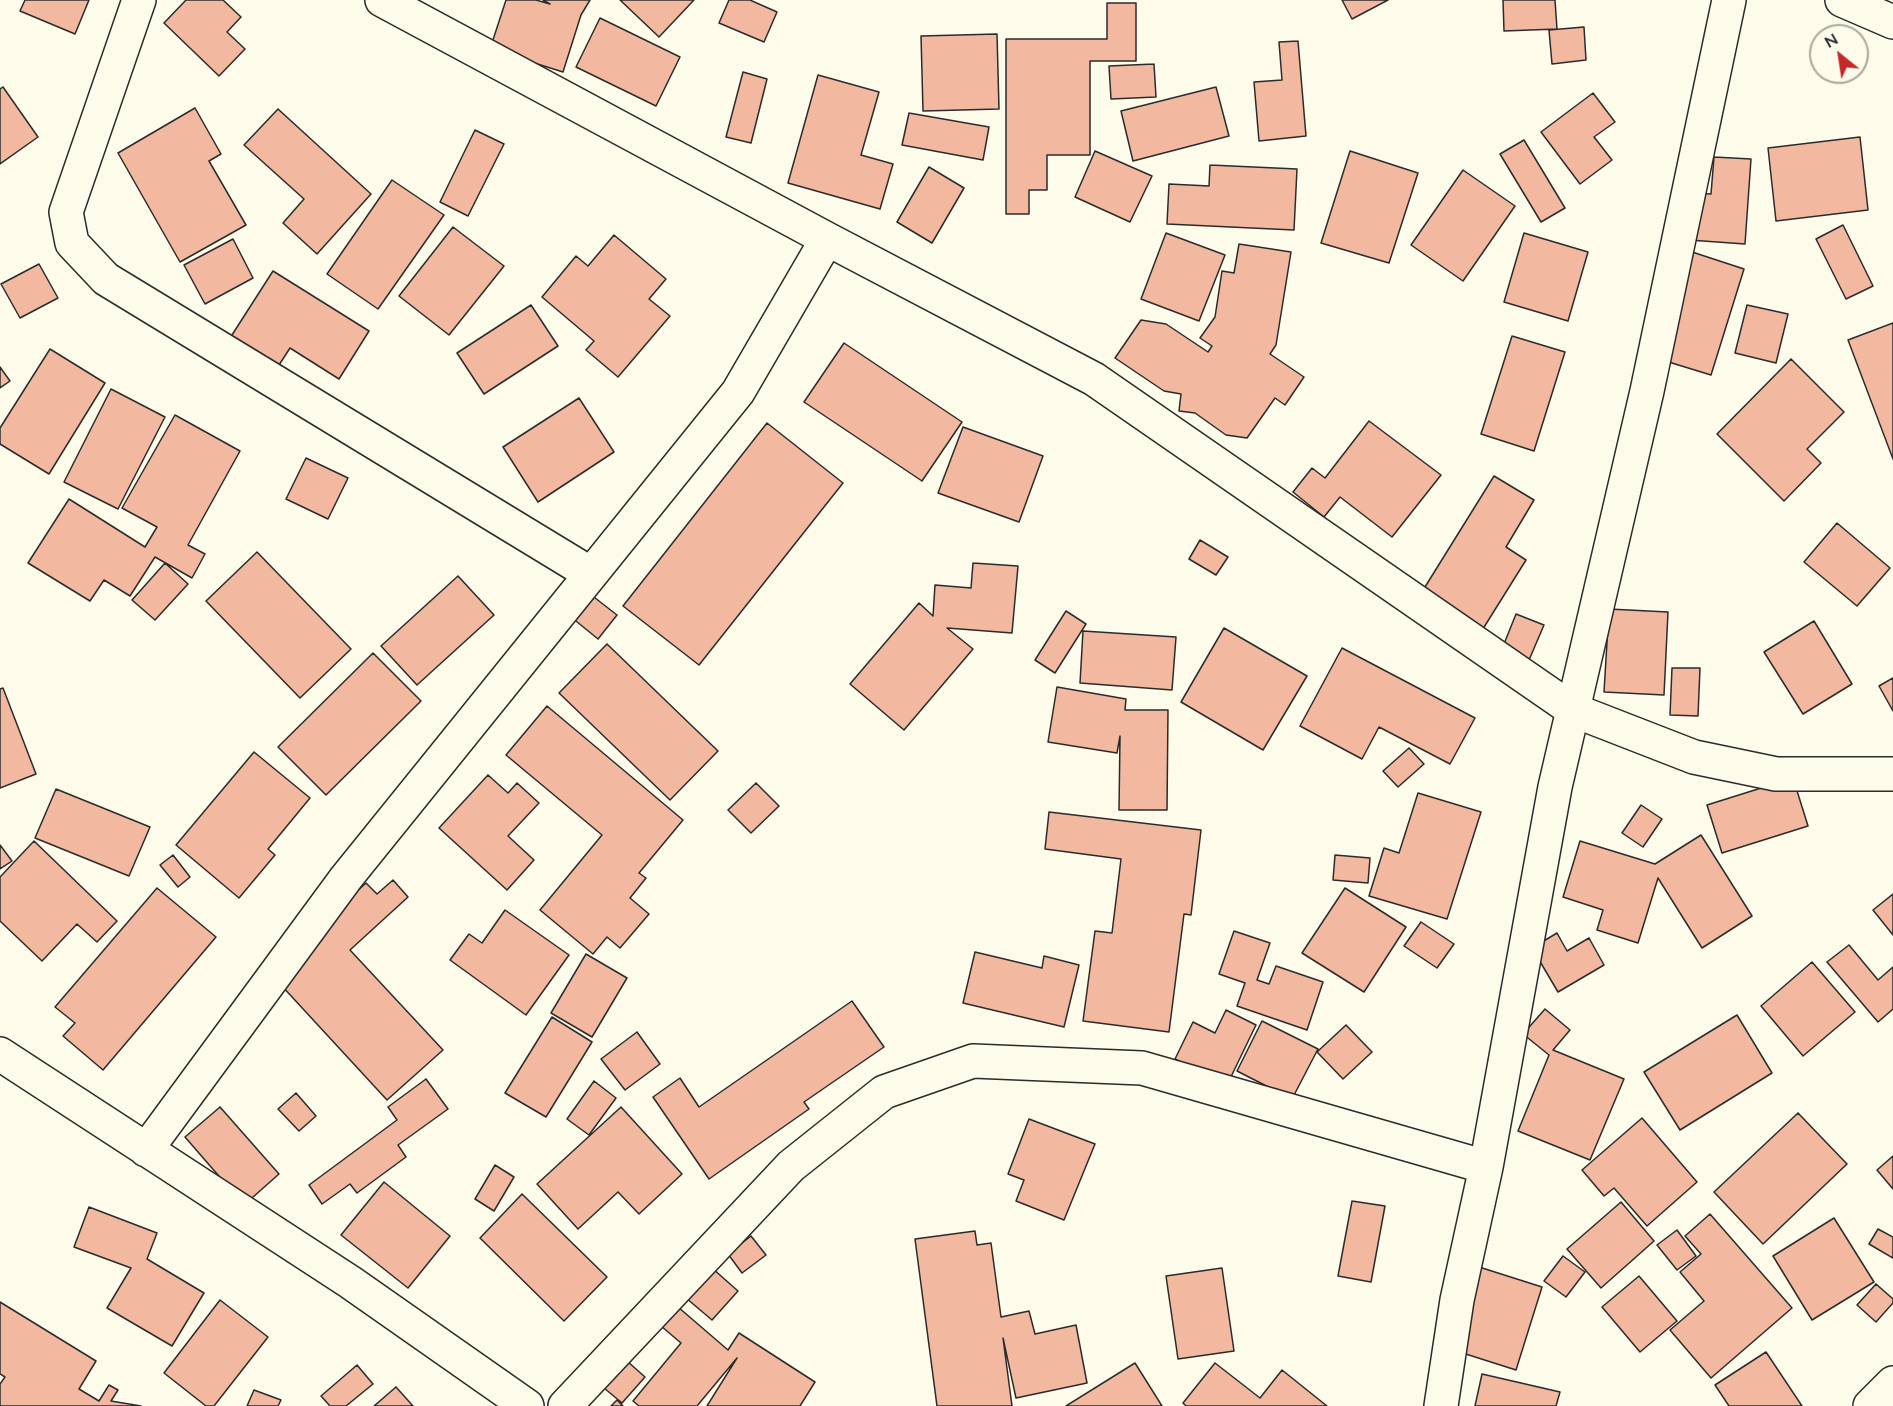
<!DOCTYPE html>
<style>
body{margin:0}
#map{position:relative;width:1893px;height:1406px;overflow:hidden;background:#fdfbea;font-family:Lato,sans-serif}
canvas{display:block}
.north{position:absolute;left:1809px;top:24px;width:60px;height:60px;box-sizing:border-box;background:#fdfbea;border:2px solid #a9a89e;border-radius:50%;rotate:330deg;font-size:16px;font-weight:700;line-height:24px;text-align:center;color:#2b2b2b}
.north::after{content:'';display:block;margin:auto;width:21px;height:27px;background:#c62828;clip-path:polygon(50% 0,100% 100%,50% 72%,0 100%)}
</style>
<div id="map">
<canvas width="1893" height="1406"></canvas>
<div class="north">N</div>
</div>
<script>
const ctx = document.querySelector('canvas').getContext('2d');
ctx.lineJoin = 'round';
function paint(path, color) { ctx.fillStyle = color; ctx.fill(path, 'evenodd'); }
const toPath = rows => new Path2D(rows.map(r => 'M' + r).join(''));
function strokePath(path, color, width, dash) { ctx.strokeStyle = color; ctx.lineWidth = width; ctx.lineCap = dash ? 'butt' : 'round'; ctx.setLineDash(dash || []); ctx.stroke(path); }
const building = toPath([
 [25,0,89,0,75,34,20,11,25,0],
 [186,0,223,0,241,17,227,32,245,49,219,76,164,23,186,0],
 [506,0,536,0,550,4,543,0,590,0,581,15,563,72,490,49,506,0],
 [620,0,694,0,659,37,620,0],
 [729,0,750,0,777,12,764,42,719,23,729,0],
 [1342,0,1388,0,1352,19,1342,0],
 [1503,0,1555,0,1557,29,1504,31,1503,0],
 [1107,3,1136,3,1136,61,1090,61,1090,155,1047,155,1047,190,1029,190,1029,214,1006,214,1006,39,1107,39,1107,3],
 [600,18,680,57,656,106,576,67,600,18],
 [1584,27,1586,60,1552,64,1549,30,1584,27],
 [997,34,999,109,923,111,921,36,997,34],
 [1298,41,1306,136,1259,141,1254,82,1282,80,1279,42,1298,41],
 [1154,64,1156,97,1111,99,1109,66,1154,64],
 [743,72,767,79,751,143,726,137,743,72],
 [818,75,879,92,861,155,893,164,880,209,788,183,818,75],
 [3,87,38,137,0,164,0,89,3,87],
 [1216,87,1229,136,1133,161,1121,111,1216,87],
 [1593,93,1615,122,1594,137,1612,160,1580,184,1541,132,1593,93],
 [195,108,221,154,209,161,246,225,180,262,118,153,195,108],
 [278,109,371,194,317,254,283,223,304,199,244,145,278,109],
 [909,113,989,127,983,160,902,145,909,113],
 [475,130,504,144,468,216,440,202,475,130],
 [1860,137,1868,210,1776,221,1768,148,1860,137],
 [1524,140,1565,208,1541,222,1500,154,1524,140],
 [1095,151,1152,176,1130,222,1075,197,1095,151],
 [1350,151,1418,173,1389,263,1321,243,1350,151],
 [1714,157,1751,159,1745,244,1689,240,1692,193,1711,194,1714,157],
 [1210,165,1297,169,1294,230,1167,224,1169,184,1209,186,1210,165],
 [929,167,964,188,932,243,897,222,929,167],
 [1463,170,1515,206,1463,281,1411,245,1463,170],
 [392,180,444,215,378,309,327,274,392,180],
 [1843,225,1873,286,1846,299,1816,239,1843,225],
 [453,227,504,266,449,335,399,296,453,227],
 [1166,233,1225,255,1199,321,1141,299,1166,233],
 [1524,233,1588,252,1568,321,1504,302,1524,233],
 [614,235,666,279,649,299,670,316,618,377,586,350,594,341,542,297,576,256,588,266,614,235],
 [233,239,253,278,205,304,184,265,233,239],
 [1239,244,1291,252,1276,345,1270,354,1304,377,1285,405,1275,398,1247,438,1226,435,1195,413,1179,411,1181,394,1164,391,1115,358,1141,320,1166,324,1208,352,1212,346,1200,338,1215,317,1222,271,1234,273,1239,244],
 [1683,249,1744,269,1711,375,1649,356,1683,249],
 [39,264,58,298,20,318,1,284,39,264],
 [273,271,369,331,339,379,290,348,270,379,223,349,273,271],
 [531,305,558,346,484,394,457,353,531,305],
 [1747,305,1788,314,1776,363,1735,353,1747,305],
 [1893,323,1893,459,1848,340,1893,323],
 [1512,336,1565,352,1534,451,1481,434,1512,336],
 [844,343,962,422,922,481,804,402,844,343],
 [50,349,105,383,49,474,0,444,0,428,50,349],
 [1791,359,1844,412,1807,449,1821,463,1784,501,1717,434,1791,359],
 [0,367,10,381,0,388,0,367],
 [111,389,165,417,118,509,64,482,111,389],
 [579,398,614,452,538,502,503,447,579,398],
 [175,415,240,451,188,545,205,554,192,578,155,557,130,596,104,580,90,601,28,563,69,499,145,547,157,527,122,508,175,415],
 [1369,421,1441,475,1392,537,1340,497,1324,517,1293,492,1312,468,1325,478,1369,421],
 [767,423,843,483,699,665,623,606,767,423],
 [963,427,1043,456,1019,522,938,493,963,427],
 [306,458,348,478,328,519,286,499,306,458],
 [1494,476,1534,500,1506,547,1526,560,1481,632,1420,595,1494,476],
 [1837,523,1890,568,1857,606,1804,562,1837,523],
 [1200,540,1228,557,1216,575,1189,559,1200,540],
 [257,552,351,649,300,698,206,601,257,552],
 [165,563,188,584,155,620,132,600,165,563],
 [973,563,1018,566,1012,633,947,628,973,649,904,730,850,684,919,603,933,616,935,585,971,588,973,563],
 [458,576,494,615,417,685,381,646,458,576],
 [590,594,617,615,598,639,571,617,590,594],
 [1609,609,1668,612,1664,695,1604,692,1609,609],
 [1066,611,1086,624,1055,673,1035,660,1066,611],
 [1516,614,1544,625,1529,660,1502,649,1516,614],
 [1814,621,1852,684,1803,714,1764,652,1814,621],
 [1224,628,1307,676,1263,750,1181,702,1224,628],
 [1083,631,1176,637,1172,690,1080,683,1083,631],
 [607,644,718,751,670,800,559,693,607,644],
 [1342,648,1475,718,1450,764,1379,727,1362,759,1300,726,1342,648],
 [373,653,421,701,326,795,278,747,373,653],
 [1672,668,1700,668,1698,716,1670,715,1672,668],
 [1893,678,1893,711,1879,686,1893,678],
 [1057,687,1126,699,1125,710,1168,710,1167,810,1119,810,1120,736,1117,753,1048,742,1057,687],
 [3,688,36,774,0,788,0,689,3,688],
 [547,706,683,820,639,873,646,878,630,898,649,914,620,948,607,937,593,954,540,910,602,835,506,755,547,706],
 [1409,748,1424,764,1398,787,1383,771,1409,748],
 [254,752,310,798,268,849,275,855,239,898,176,845,254,752],
 [488,775,508,793,517,783,539,803,508,836,534,860,507,890,439,828,488,775],
 [1793,778,1808,826,1722,853,1707,805,1793,778],
 [756,783,779,806,751,833,728,810,756,783],
 [56,789,150,827,129,876,35,838,56,789],
 [1418,793,1481,812,1447,919,1369,896,1384,848,1399,853,1418,793],
 [1641,805,1662,819,1643,847,1622,833,1641,805],
 [1049,812,1201,830,1191,915,1184,914,1169,1032,1083,1021,1095,931,1112,933,1121,859,1045,849,1049,812],
 [1701,835,1752,916,1702,948,1658,878,1638,943,1597,930,1603,910,1563,897,1580,841,1655,864,1701,835],
 [34,841,117,921,97,942,77,924,42,961,0,921,0,877,34,841],
 [0,845,12,861,0,869,0,845],
 [173,855,190,877,178,887,160,865,173,855],
 [1335,855,1370,858,1368,883,1333,880,1335,855],
 [393,880,408,897,350,950,443,1050,387,1100,269,972,366,883,377,894,393,880],
 [157,888,216,937,103,1070,63,1036,75,1023,55,1007,157,888],
 [1345,888,1406,927,1364,992,1302,953,1345,888],
 [1893,894,1893,935,1873,910,1893,894],
 [505,910,569,955,526,1015,450,960,469,934,482,943,505,910],
 [1421,922,1454,944,1437,968,1404,946,1421,922],
 [1234,931,1270,943,1257,980,1269,984,1276,966,1323,982,1307,1030,1237,1006,1245,983,1219,974,1234,931],
 [1557,933,1567,951,1589,938,1604,965,1558,992,1532,948,1557,933],
 [1849,945,1878,980,1893,967,1893,1009,1878,1022,1827,962,1849,945],
 [975,952,1042,968,1044,956,1079,965,1064,1027,963,1003,975,952],
 [586,954,627,978,592,1037,551,1013,586,954],
 [1812,962,1855,1012,1803,1056,1761,1006,1812,962],
 [852,1001,884,1047,804,1102,809,1109,709,1179,653,1097,680,1078,699,1107,852,1001],
 [1545,1009,1570,1030,1553,1050,1624,1079,1590,1160,1518,1131,1549,1055,1523,1034,1545,1009],
 [1226,1010,1256,1025,1227,1085,1175,1059,1193,1022,1215,1033,1226,1010],
 [1737,1015,1772,1073,1680,1130,1644,1072,1737,1015],
 [552,1017,592,1042,546,1117,505,1093,552,1017],
 [1262,1021,1318,1049,1292,1099,1237,1071,1262,1021],
 [1346,1025,1372,1052,1343,1079,1317,1052,1346,1025],
 [637,1032,660,1064,625,1090,601,1059,637,1032],
 [426,1079,448,1109,398,1145,406,1157,357,1193,350,1184,322,1204,309,1185,397,1120,388,1107,426,1079],
 [594,1081,616,1098,589,1135,567,1119,594,1081],
 [296,1093,316,1116,299,1131,278,1109,296,1093],
 [220,1107,279,1174,244,1205,185,1137,220,1107],
 [621,1107,682,1174,639,1214,618,1192,578,1229,537,1184,621,1107],
 [1798,1113,1847,1164,1763,1244,1714,1192,1798,1113],
 [1642,1118,1697,1182,1647,1226,1614,1188,1604,1196,1582,1170,1642,1118],
 [1029,1119,1095,1144,1064,1220,1016,1201,1024,1180,1008,1174,1029,1119],
 [1893,1156,1893,1189,1877,1170,1893,1156],
 [495,1165,514,1177,494,1211,475,1199,495,1165],
 [384,1182,450,1236,408,1288,341,1235,384,1182],
 [522,1194,607,1277,564,1321,480,1238,522,1194],
 [1352,1201,1385,1206,1371,1282,1338,1276,1352,1201],
 [1621,1202,1654,1241,1601,1288,1567,1249,1621,1202],
 [89,1207,157,1233,147,1259,204,1293,172,1346,107,1308,131,1268,74,1247,89,1207],
 [1710,1214,1792,1308,1711,1378,1670,1330,1704,1301,1680,1272,1701,1254,1685,1236,1710,1214],
 [1834,1218,1874,1282,1812,1320,1773,1256,1834,1218],
 [1878,1229,1893,1237,1893,1258,1869,1244,1878,1229],
 [1677,1230,1696,1256,1677,1270,1657,1245,1677,1230],
 [975,1231,977,1245,991,1243,1001,1317,1029,1311,1035,1334,1076,1325,1087,1383,1016,1398,1003,1338,1012,1406,937,1406,915,1239,975,1231],
 [751,1236,766,1255,742,1273,728,1254,751,1236],
 [1563,1256,1585,1272,1566,1297,1544,1281,1563,1256],
 [1476,1266,1542,1287,1516,1370,1450,1349,1476,1266],
 [712,1268,738,1291,712,1320,686,1298,712,1268],
 [1222,1268,1234,1351,1178,1359,1166,1276,1222,1268],
 [1639,1276,1677,1321,1640,1352,1602,1307,1639,1276],
 [1876,1284,1893,1299,1893,1303,1876,1322,1857,1305,1876,1284],
 [220,1300,268,1337,214,1406,206,1406,164,1373,220,1300],
 [0,1302,96,1361,79,1389,99,1401,109,1385,118,1390,111,1401,141,1406,0,1406,0,1384,5,1377,0,1374,0,1302],
 [678,1307,728,1350,739,1333,815,1382,800,1406,707,1406,737,1358,697,1406,639,1406,633,1401,681,1343,661,1326,678,1307],
 [1766,1352,1802,1406,1729,1406,1715,1385,1766,1352],
 [627,1361,645,1377,622,1403,604,1388,627,1361],
 [1135,1363,1162,1406,1066,1406,1135,1363],
 [1215,1363,1260,1398,1282,1370,1327,1406,1186,1406,1183,1403,1215,1363],
 [357,1365,373,1384,346,1406,330,1406,321,1396,357,1365],
 [1482,1374,1560,1392,1556,1406,1475,1406,1482,1374],
 [396,1387,413,1406,374,1406,396,1387],
 [254,1390,281,1400,278,1406,247,1406,254,1390],
 [617,1400,623,1406,611,1406,617,1400]
]);
paint(building, '#f2b8a0');
strokePath(building, '#2b2b2b', 1.5);
const minor = toPath([
 [139,0,66,212,72,243,106,279,591,574],
 [382,0,827,239,1094,379,1573,710,1694,757,1776,774,1893,774],
 [1842,0,1893,22],
 [0,1054,350,1282,527,1406],
 [146,1150,346,878,738,392,827,239],
 [565,1406,791,1166,884,1092,973,1061,1142,1068,1486,1167],
 [1441,1406,1457,1300,1486,1167,1555,787,1647,391,1729,0],
 [1870,1406,1893,1383]
]);
strokePath(minor, '#2b2b2b', 36);
strokePath(minor, '#fdfbea', 33);
</script>
